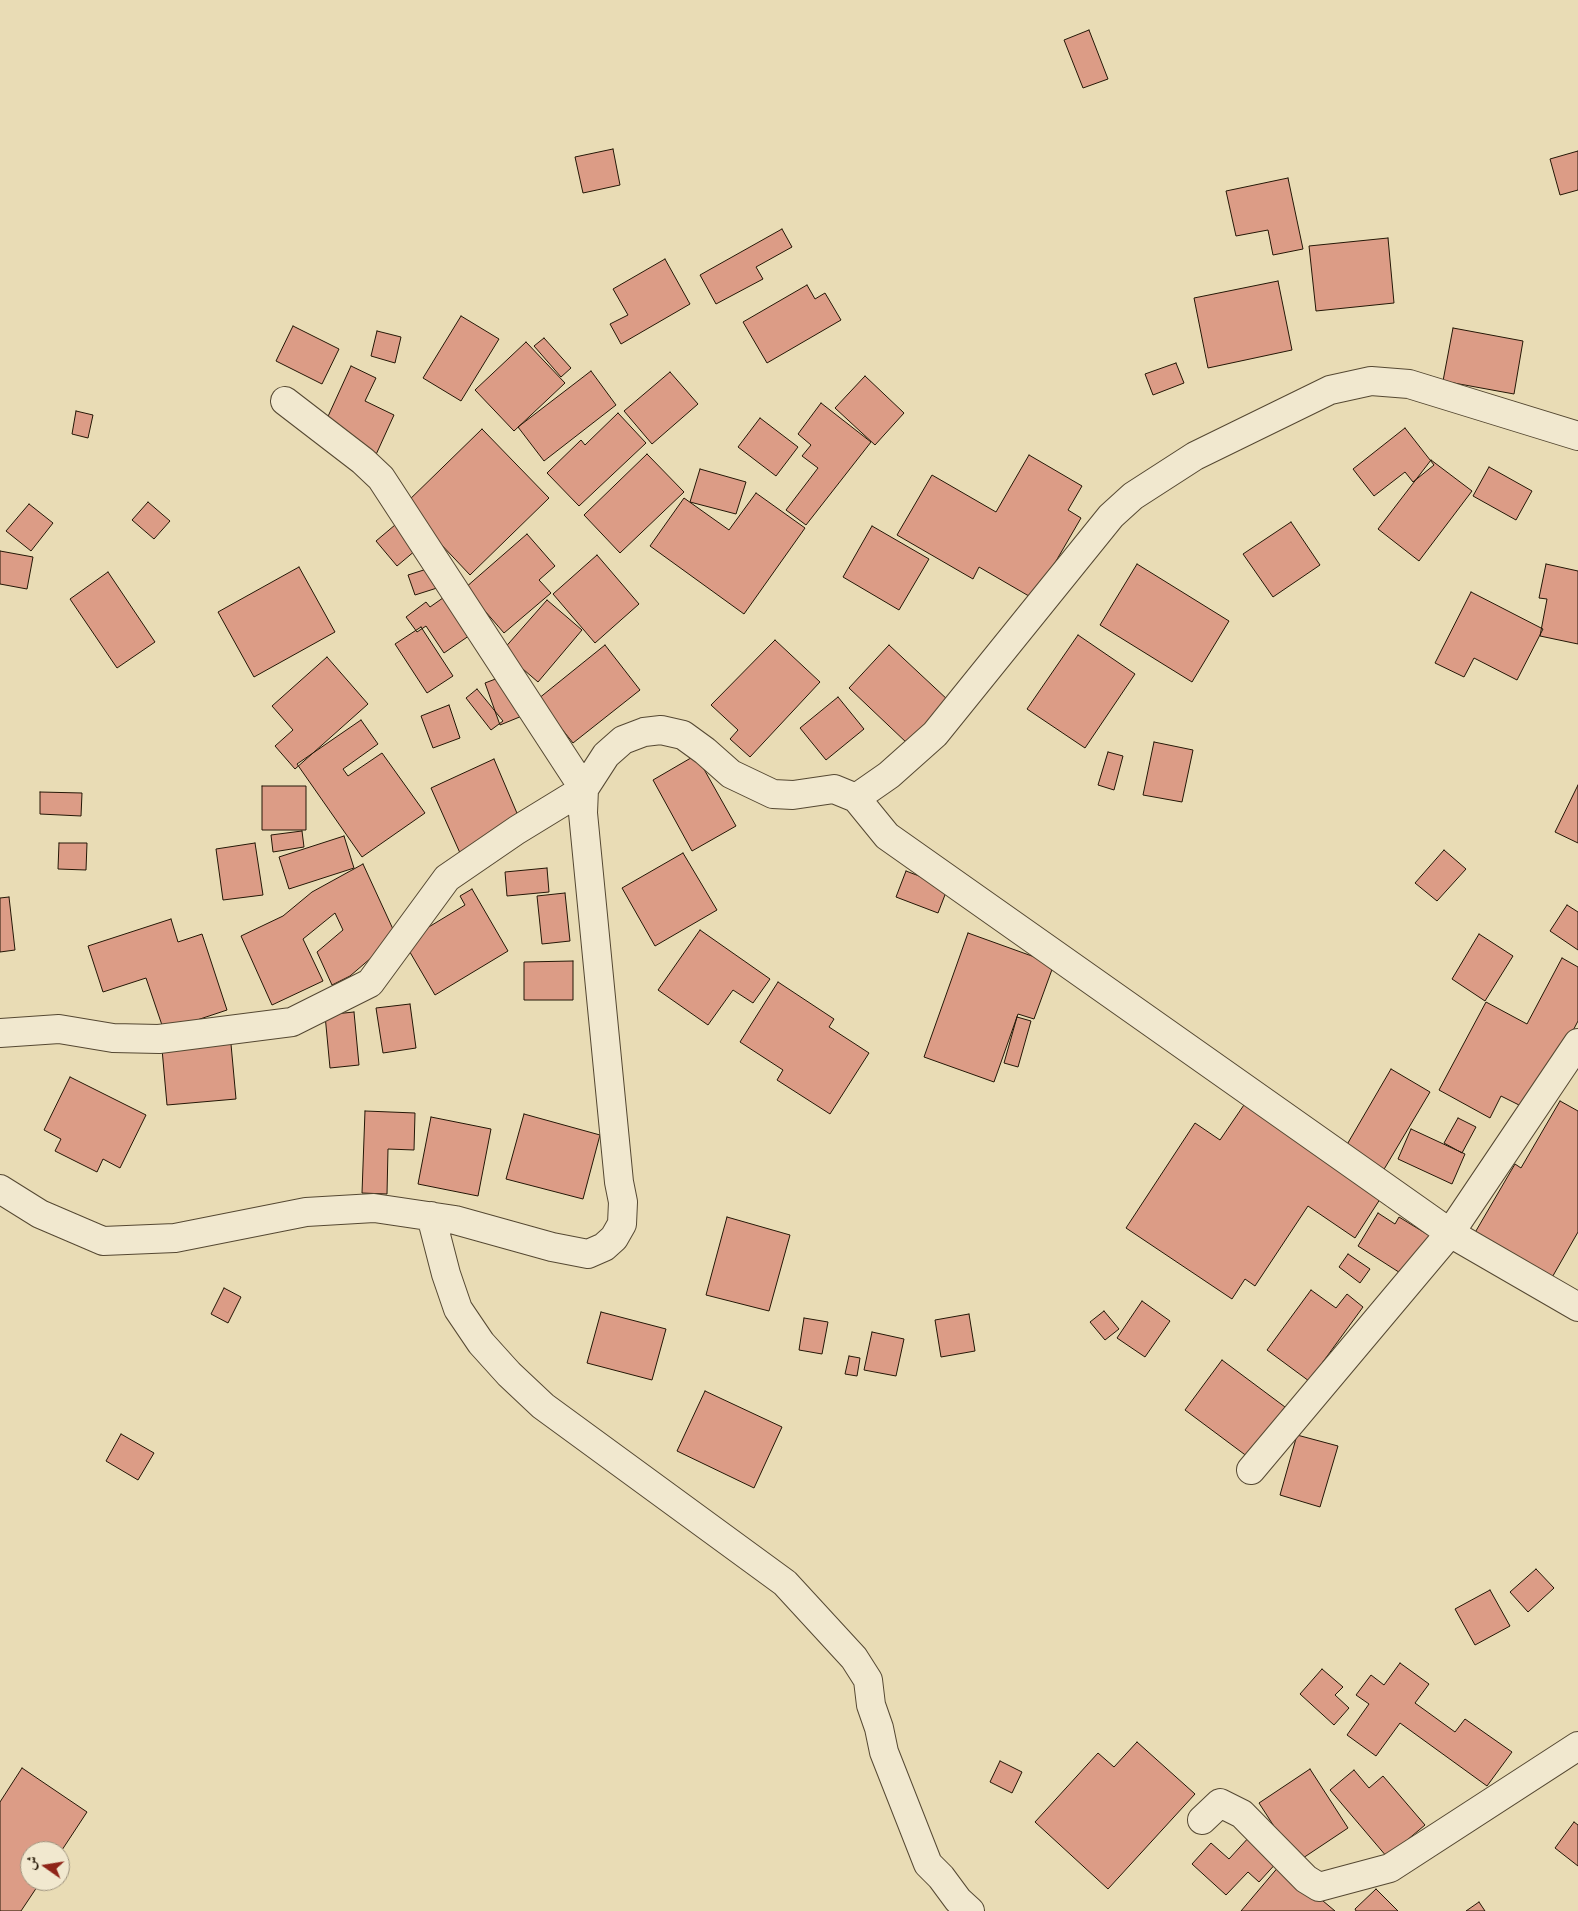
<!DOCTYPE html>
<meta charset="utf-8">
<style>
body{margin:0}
#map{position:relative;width:1578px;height:1911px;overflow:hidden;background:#e9dcb5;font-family:"EB Garamond",Amiri,serif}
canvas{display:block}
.north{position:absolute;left:20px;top:1841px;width:50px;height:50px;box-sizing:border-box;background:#f1e8cf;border:1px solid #9f947f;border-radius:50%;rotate:283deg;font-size:14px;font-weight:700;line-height:20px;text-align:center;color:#241706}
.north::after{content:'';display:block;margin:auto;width:18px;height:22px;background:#8f2418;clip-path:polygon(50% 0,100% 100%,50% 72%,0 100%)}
</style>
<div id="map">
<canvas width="1578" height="1911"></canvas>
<div class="north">ش</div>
</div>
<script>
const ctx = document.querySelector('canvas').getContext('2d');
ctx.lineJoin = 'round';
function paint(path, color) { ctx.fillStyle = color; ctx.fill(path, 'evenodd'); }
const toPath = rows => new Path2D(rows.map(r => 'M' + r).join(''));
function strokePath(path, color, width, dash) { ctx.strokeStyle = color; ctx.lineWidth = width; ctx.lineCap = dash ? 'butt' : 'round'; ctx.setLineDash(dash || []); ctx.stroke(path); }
const building = toPath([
 [1089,30,1108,79,1083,88,1064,40,1089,30],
 [613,149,620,185,583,193,575,157,613,149],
 [1578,151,1578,190,1560,195,1550,159,1578,151],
 [1288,178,1303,249,1273,255,1268,230,1236,236,1226,191,1288,178],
 [782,229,792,247,756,267,763,279,716,304,700,275,782,229],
 [1388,238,1394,303,1316,311,1309,246,1388,238],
 [665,259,690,304,621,344,610,324,628,315,613,289,665,259],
 [1278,281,1292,350,1208,368,1194,298,1278,281],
 [807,285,815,299,825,293,841,320,767,363,743,322,807,285],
 [461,316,499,339,461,401,423,378,461,316],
 [293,326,339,349,322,384,276,361,293,326],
 [1453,328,1523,341,1514,394,1443,381,1453,328],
 [377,331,401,337,395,363,371,356,377,331],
 [544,338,571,368,561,377,534,346,544,338],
 [526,342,565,383,514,431,475,390,526,342],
 [1176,363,1184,383,1153,395,1145,374,1176,363],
 [351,366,376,378,365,401,394,415,374,459,325,423,351,366],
 [591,371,616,405,544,461,518,427,591,371],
 [670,372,698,404,652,444,624,411,670,372],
 [865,376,904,413,875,445,835,408,865,376],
 [821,403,871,442,806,525,786,510,818,468,802,456,811,445,798,434,821,403],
 [76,411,93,415,88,438,72,434,76,411],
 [618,413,646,443,579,506,547,473,581,440,585,445,618,413],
 [760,418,798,447,776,476,738,447,760,418],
 [1405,428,1434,465,1413,482,1405,472,1374,496,1353,469,1405,428],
 [482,429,549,498,470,575,404,505,482,429],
 [647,454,684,492,620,553,584,515,647,454],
 [1029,455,1082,486,1068,510,1081,518,1034,599,979,567,973,579,897,535,932,475,996,512,1029,455],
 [1431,460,1472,491,1419,561,1378,529,1431,460],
 [1489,467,1532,491,1516,520,1473,496,1489,467],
 [700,469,746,482,736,514,690,502,700,469],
 [756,493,805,528,744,614,650,546,684,498,729,530,756,493],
 [148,502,170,521,154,539,132,520,148,502],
 [29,504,53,523,31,551,6,531,29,504],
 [1291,522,1320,565,1273,597,1243,554,1291,522],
 [395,525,416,550,397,566,376,541,395,525],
 [872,526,929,559,899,610,843,577,872,526],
 [527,534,555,566,539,580,551,593,504,633,465,588,527,534],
 [0,551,33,557,27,589,0,584,0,551],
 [597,555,639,604,595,643,553,594,597,555],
 [1137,564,1229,621,1192,682,1100,625,1137,564],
 [1546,564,1578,571,1578,644,1540,636,1547,599,1539,598,1546,564],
 [299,567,335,632,254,677,218,612,299,567],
 [430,568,437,588,415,595,408,575,430,568],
 [108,572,155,642,117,668,70,599,108,572],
 [1471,592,1543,629,1517,680,1474,658,1464,677,1435,663,1471,592],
 [450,593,476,631,444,653,426,626,417,632,406,617,426,602,430,607,450,593],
 [547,600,582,630,538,682,502,651,547,600],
 [421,627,453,676,427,693,395,644,421,627],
 [1078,635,1135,674,1085,748,1027,709,1078,635],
 [775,640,820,682,750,757,730,739,738,730,711,705,775,640],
 [605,645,640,690,573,743,538,699,605,645],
 [889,645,949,701,908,744,849,688,889,645],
 [327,657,368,704,295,769,275,746,293,730,272,706,327,657],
 [506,675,522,716,500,725,485,683,506,675],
 [477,689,503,721,491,730,466,698,477,689],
 [838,697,864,729,826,760,800,728,838,697],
 [449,705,460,738,433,748,421,716,449,705],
 [361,720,378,744,343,769,348,776,382,753,425,813,362,857,297,764,361,720],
 [1154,742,1193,750,1182,802,1143,795,1154,742],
 [1108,752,1123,756,1114,790,1098,785,1108,752],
 [696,755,736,826,692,851,653,780,696,755],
 [494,759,522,825,460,853,431,788,494,759],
 [1578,785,1578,843,1555,832,1578,785],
 [262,786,306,786,306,830,262,830,262,786],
 [40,792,82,793,81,816,40,814,40,792],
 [302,831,304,847,273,852,271,835,302,831],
 [344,836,354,868,289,889,279,857,344,836],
 [59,843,87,843,86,870,58,869,59,843],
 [255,843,263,895,223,900,216,849,255,843],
 [1444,850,1466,869,1437,901,1415,883,1444,850],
 [683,853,717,910,655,946,622,888,683,853],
 [363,864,398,940,384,952,371,958,350,976,332,985,317,952,343,930,335,913,303,939,323,981,272,1005,241,936,283,916,312,892,363,864],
 [547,868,549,892,507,896,505,872,547,868],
 [906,871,948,887,938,913,896,897,906,871],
 [472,889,508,951,435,995,404,942,465,905,460,896,472,889],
 [565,893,570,941,542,944,537,896,565,893],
 [9,897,15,950,0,952,0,898,9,897],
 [1567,905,1578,912,1578,950,1550,931,1567,905],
 [171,919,178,942,202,934,227,1010,164,1031,146,978,103,992,88,946,171,919],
 [700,930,770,979,753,1003,733,990,708,1025,658,990,700,930],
 [968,933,1054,964,1034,1019,1018,1014,994,1082,924,1057,968,933],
 [1479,934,1513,956,1485,1001,1452,979,1479,934],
 [1562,958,1578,967,1578,1021,1531,1111,1501,1096,1490,1118,1439,1090,1486,1002,1527,1024,1562,958],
 [573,961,573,1000,524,1000,524,962,573,961],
 [778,982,834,1019,829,1027,869,1053,830,1114,777,1080,783,1070,740,1042,778,982],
 [410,1004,416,1048,383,1053,376,1008,410,1004],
 [354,1012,359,1065,330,1068,325,1015,354,1012],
 [1017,1017,1031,1021,1018,1067,1004,1063,1017,1017],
 [231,1044,236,1099,167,1105,162,1049,231,1044],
 [1391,1069,1430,1092,1383,1171,1345,1148,1391,1069],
 [70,1077,146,1115,120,1168,103,1159,97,1172,55,1151,61,1139,44,1130,70,1077],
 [1560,1101,1578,1111,1578,1232,1550,1281,1473,1236,1515,1164,1521,1168,1560,1101],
 [1246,1102,1384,1193,1355,1238,1308,1206,1255,1286,1245,1279,1232,1299,1126,1228,1195,1123,1220,1140,1246,1102],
 [365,1111,415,1113,414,1150,388,1149,387,1194,362,1193,365,1111],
 [524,1114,600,1135,583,1199,506,1179,524,1114],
 [431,1117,491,1129,478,1196,418,1184,431,1117],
 [1458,1118,1476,1127,1462,1153,1444,1143,1458,1118],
 [1411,1129,1465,1154,1452,1184,1398,1159,1411,1129],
 [1378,1213,1395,1224,1399,1217,1430,1236,1405,1276,1358,1246,1378,1213],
 [727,1217,790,1235,769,1311,706,1295,727,1217],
 [1348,1254,1370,1269,1360,1283,1339,1267,1348,1254],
 [224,1288,241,1297,228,1323,211,1314,224,1288],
 [1311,1290,1336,1308,1347,1294,1363,1307,1309,1381,1267,1350,1311,1290],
 [1142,1301,1170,1321,1145,1357,1117,1338,1142,1301],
 [1104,1311,1119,1329,1105,1340,1090,1322,1104,1311],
 [601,1312,666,1329,652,1380,587,1363,601,1312],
 [969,1314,975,1351,941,1357,935,1320,969,1314],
 [804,1318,828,1322,822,1354,799,1350,804,1318],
 [872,1332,904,1339,896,1376,864,1370,872,1332],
 [849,1356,860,1358,857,1376,845,1374,849,1356],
 [1222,1360,1285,1407,1248,1457,1185,1410,1222,1360],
 [705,1391,782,1427,754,1488,677,1451,705,1391],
 [121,1434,154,1453,138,1480,106,1461,121,1434],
 [1297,1435,1338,1446,1320,1507,1280,1495,1297,1435],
 [1536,1569,1554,1588,1528,1612,1510,1592,1536,1569],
 [1490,1590,1510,1626,1475,1645,1455,1609,1490,1590],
 [1400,1663,1429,1684,1415,1703,1455,1732,1465,1719,1512,1752,1487,1786,1400,1723,1376,1756,1347,1735,1369,1704,1356,1695,1371,1675,1384,1685,1400,1663],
 [1322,1669,1343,1687,1335,1695,1349,1708,1334,1725,1300,1694,1322,1669],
 [1137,1742,1195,1794,1108,1889,1035,1822,1098,1753,1114,1767,1137,1742],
 [1000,1761,1022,1772,1012,1793,990,1782,1000,1761],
 [22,1768,87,1812,60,1853,60,1851,30,1851,30,1881,41,1881,21,1911,0,1911,0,1802,22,1768],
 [1310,1769,1348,1828,1297,1862,1259,1803,1310,1769],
 [1354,1770,1369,1788,1383,1776,1425,1825,1387,1857,1330,1790,1354,1770],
 [1574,1822,1578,1825,1578,1866,1555,1848,1574,1822],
 [1251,1835,1279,1860,1259,1882,1248,1872,1226,1895,1192,1864,1211,1843,1229,1859,1251,1835],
 [1280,1865,1335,1911,1241,1911,1280,1865],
 [1376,1889,1398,1911,1356,1911,1355,1909,1376,1889],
 [1479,1902,1485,1911,1466,1911,1479,1902]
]);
paint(building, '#dc9c86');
strokePath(building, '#241706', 1);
const minor = toPath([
 [856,798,887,836,1450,1233,1578,1307],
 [0,1033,59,1029,113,1038,159,1039,292,1022,370,983,447,878,517,830,584,789,381,478,363,461,285,401],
 [0,1189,40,1214,103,1241,175,1238,306,1212,374,1208,455,1220,552,1247,588,1254,604,1247,614,1238,622,1224,623,1202,619,1182,583,813,584,789,606,755,623,740,644,732,661,730,683,735,705,751,731,774,773,794,793,795,834,789,856,798,889,775,935,734,1111,516,1133,496,1195,456,1330,390,1371,381,1409,384,1578,436],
 [431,1216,446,1274,458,1309,481,1343,509,1374,543,1406,785,1583,854,1658,868,1680,871,1705,879,1728,884,1752,928,1864,941,1877,958,1900,970,1911],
 [1251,1470,1450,1233,1578,1043],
 [1202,1820,1220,1803,1242,1814,1306,1879,1319,1887,1390,1868,1578,1746]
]);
strokePath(minor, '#554832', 30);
strokePath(minor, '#f1e8cf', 28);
</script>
